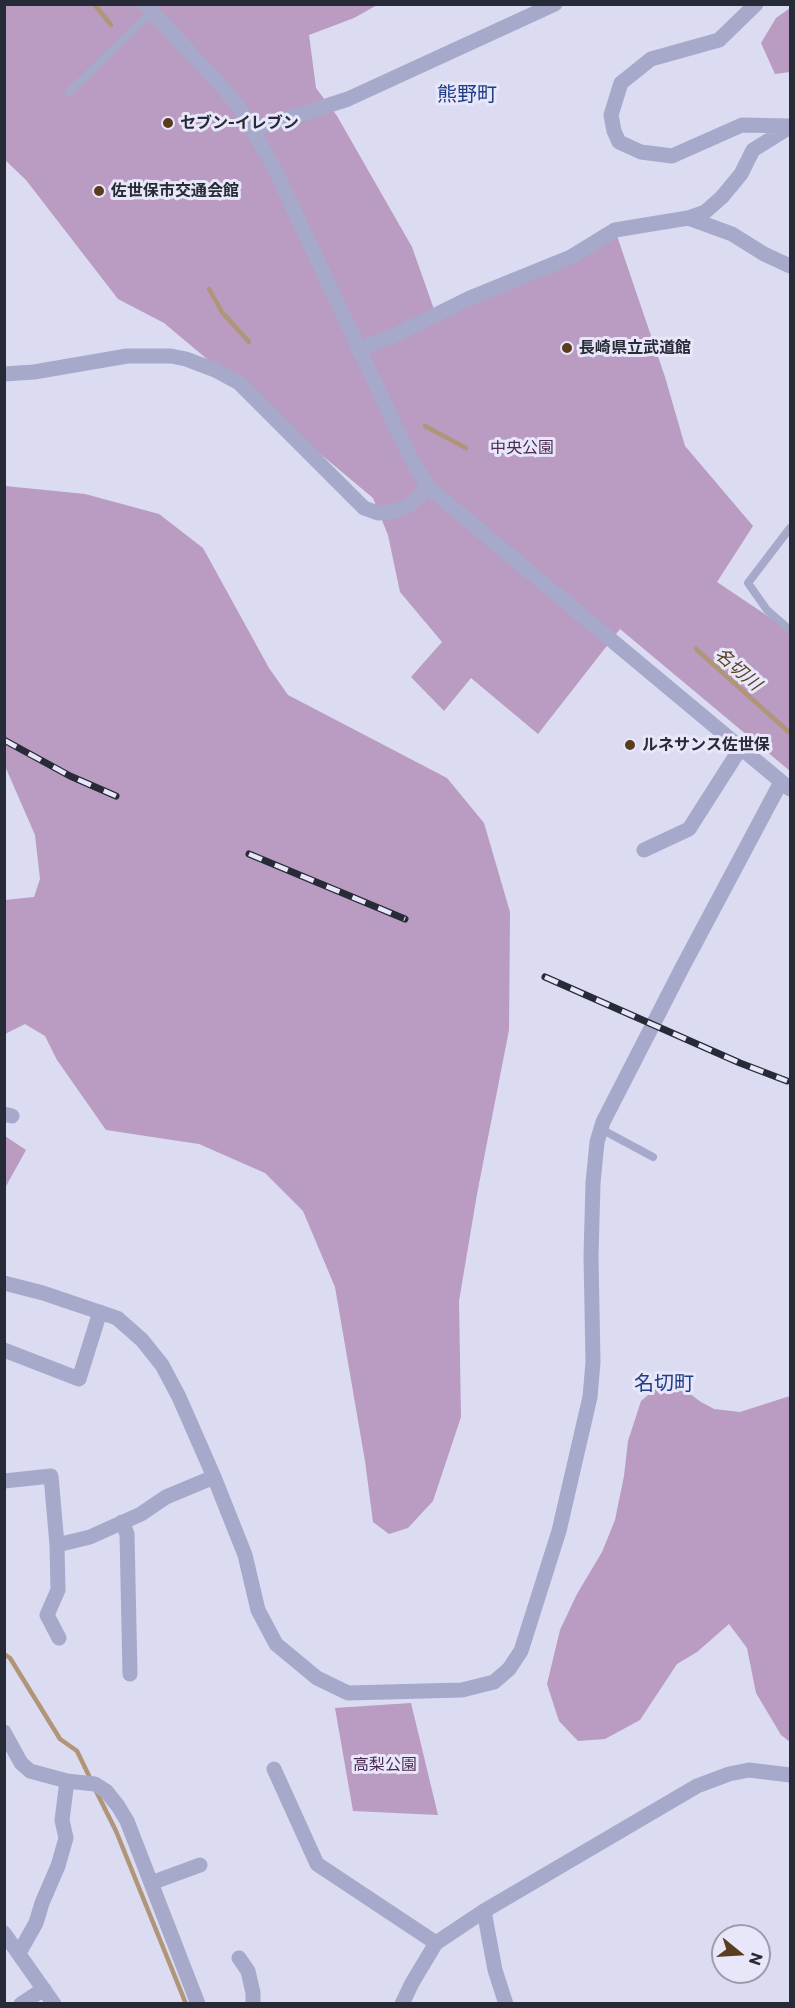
<!DOCTYPE html>
<meta charset="utf-8">
<style>
body{margin:0}
#map{position:relative;width:795px;height:2008px;overflow:hidden;background:#dbdbf2;font-family:Commissioner,sans-serif}
canvas{display:block}
.frame{position:absolute;inset:0;border:6px solid #272b37;pointer-events:none}
.north{position:absolute;left:711px;top:1924px;width:60px;height:60px;box-sizing:border-box;background:#e8e7fa;border:2px solid #9b9cac;border-radius:50%;rotate:108deg;font-size:16px;font-weight:700;line-height:24px;text-align:center;color:#272b37}
.north::after{content:'';display:block;margin:auto;width:21px;height:27px;background:#593d1c;clip-path:polygon(50% 0,100% 100%,50% 72%,0 100%)}
</style>
<div id="map">
<canvas width="795" height="2008"></canvas>
<div class="frame"></div>
<div class="north">N</div>
</div>
<script>
const ctx = document.querySelector('canvas').getContext('2d');
ctx.lineJoin = 'round';
function paint(path, color) { ctx.fillStyle = color; ctx.fill(path, 'evenodd'); }
const toPath = rows => new Path2D(rows.map(r => 'M' + r).join(''));
function strokePath(path, color, width, dash) { ctx.strokeStyle = color; ctx.lineWidth = width; ctx.lineCap = dash ? 'butt' : 'round'; ctx.setLineDash(dash || []); ctx.stroke(path); }
function label(font, color, halo, rows, align = 'center') {
  ctx.font = font + ' Commissioner,"Noto Sans JP",sans-serif'; ctx.lineWidth = 6; ctx.setLineDash([]); ctx.textBaseline = 'middle'; ctx.strokeStyle = halo; ctx.fillStyle = color; for (const [text, x, y, turn = 0] of rows) {
    ctx.save(); ctx.translate(x, y); ctx.rotate((+turn || 0) * Math.PI / 180); ctx.textAlign = isNaN(turn) ? turn : align; if (halo) ctx.strokeText(text, 0, 0); ctx.fillText(text, 0, 0); ctx.restore();
  }
}
paint(toPath([
 [4,5,377,5,354,18,309,35,316,88,337,116,412,247,436,315,615,230,665,377,685,446,753,526,717,582,790,631,790,771,620,629,538,734,471,678,444,711,411,677,442,642,400,592,388,535,373,498,164,323,118,299,26,180,5,160],
 [790,8,790,72,775,74,761,43,776,18],
 [5,486,85,494,159,514,203,548,269,668,288,695,447,778,484,823,510,912,509,1030,477,1194,459,1301,461,1417,433,1501,408,1528,389,1534,373,1522,365,1461,335,1287,303,1211,265,1173,199,1144,106,1130,57,1060,45,1036,25,1024,5,1034,5,900,34,897,40,879,35,835,5,766],
 [5,1136,26,1150,5,1188],
 [659,1386,682,1388,701,1402,714,1409,740,1412,790,1396,790,1742,781,1735,756,1693,747,1648,729,1624,697,1652,677,1664,640,1720,605,1739,578,1741,559,1721,547,1684,560,1630,577,1594,602,1552,615,1520,624,1476,628,1441,641,1401],
 [411,1703,438,1815,353,1811,335,1708]
]), '#ba9bc1');
strokePath(toPath([
 [94,4,111,25],
 [209,289,222,312,249,342],
 [425,426,466,448],
 [696,649,790,733],
 [4,1654,10,1658,60,1739,77,1751,91,1780],
 [96,1791,116,1831,186,2004]
]), '#b09579', 4.5);
strokePath(toPath([
 [69,92,152,12],
 [790,528,748,583,767,610,790,630],
 [601,1129,653,1157]
]), '#a7a9ca', 8);
strokePath(toPath([
 [756,4,719,40,651,59,621,83,611,115,614,131,619,142,641,152,672,156,742,125,790,126],
 [253,130,348,99,555,4],
 [688,218,732,234,764,254,790,266],
 [358,349,391,337,470,298,571,257,615,230,688,218,705,212,722,197,741,174,753,150,790,127],
 [644,850,689,829,740,749],
 [4,1114,12,1116],
 [4,1283,43,1293,117,1318,142,1340,162,1365,179,1397,214,1477,245,1555,258,1610,276,1644,288,1654,317,1678,348,1693,462,1690,494,1682,509,1669,521,1651,559,1531,590,1397,593,1362,591,1256,593,1183,597,1142,603,1122,682,968,781,782],
 [4,1350,79,1379,100,1312],
 [4,1481,51,1476,57,1545,58,1590,47,1615,59,1638],
 [122,1522,127,1534,130,1674],
 [57,1545,90,1537,141,1514,166,1497,214,1477],
 [4,1732,21,1763,30,1771,67,1781,95,1784,106,1791,118,1806,127,1821,198,2004],
 [274,1769,317,1864,436,1943],
 [151,1883,200,1865],
 [4,1933,54,2004],
 [19,1953,36,1923,42,1903,58,1866,66,1838,62,1820,67,1781],
 [239,1958,248,1971,253,1993,253,2004],
 [21,2004,44,1989]
]), '#a7a9ca', 15);
strokePath(toPath([
 [145,4,224,89,239,107,253,130,276,172,409,455,428,487,790,789],
 [4,374,34,372,127,356,171,356,186,359,215,370,239,383,364,508,378,513,395,511,408,506,428,487],
 [484,1911,495,1970,506,2004],
 [402,2004,412,1983,436,1943,484,1911,697,1786,729,1774,749,1770,790,1775]
]), '#a7a9ca', 15);
const rail = toPath([
 [4,740,70,776,116,796],
 [249,854,405,919],
 [545,977,740,1063,787,1081]
]);
strokePath(rail, '#272b37', 7);
strokePath(rail, '#e8e7fa', 4.5, [14]);
for (const [x, y, r, color] of [
 [168,123,6,"#593d1c"],
 [99,191,6,"#593d1c"],
 [567,348,6,"#593d1c"],
 [630,745,6,"#593d1c"]
]) { const dot = new Path2D(); dot.arc(x, y, r, 0, 2 * Math.PI); ctx.fillStyle = color; ctx.fill(dot); strokePath(dot, '#e8e7fa', 2); }
label('bold 16px', '#272b37', '#e8e7fa', [
 ["セブン-イレブン",180,123],
 ["佐世保市交通会館",111,191],
 ["長崎県立武道館",579,348],
 ["ルネサンス佐世保",642,745]
], 'left');
label('16px', '#4e2b55', '#e8e7fa', [
 ["中央公園",522,448],
 ["高梨公園",385,1765]
]);
label('italic 18px', '#593d1c', '#e8e7fa', [
 ["名切川",738,669,41]
]);
label('20px', '#1f3d87', '#e8e7fa', [
 ["熊野町",467,94],
 ["名切町",664,1383]
]);
</script>
